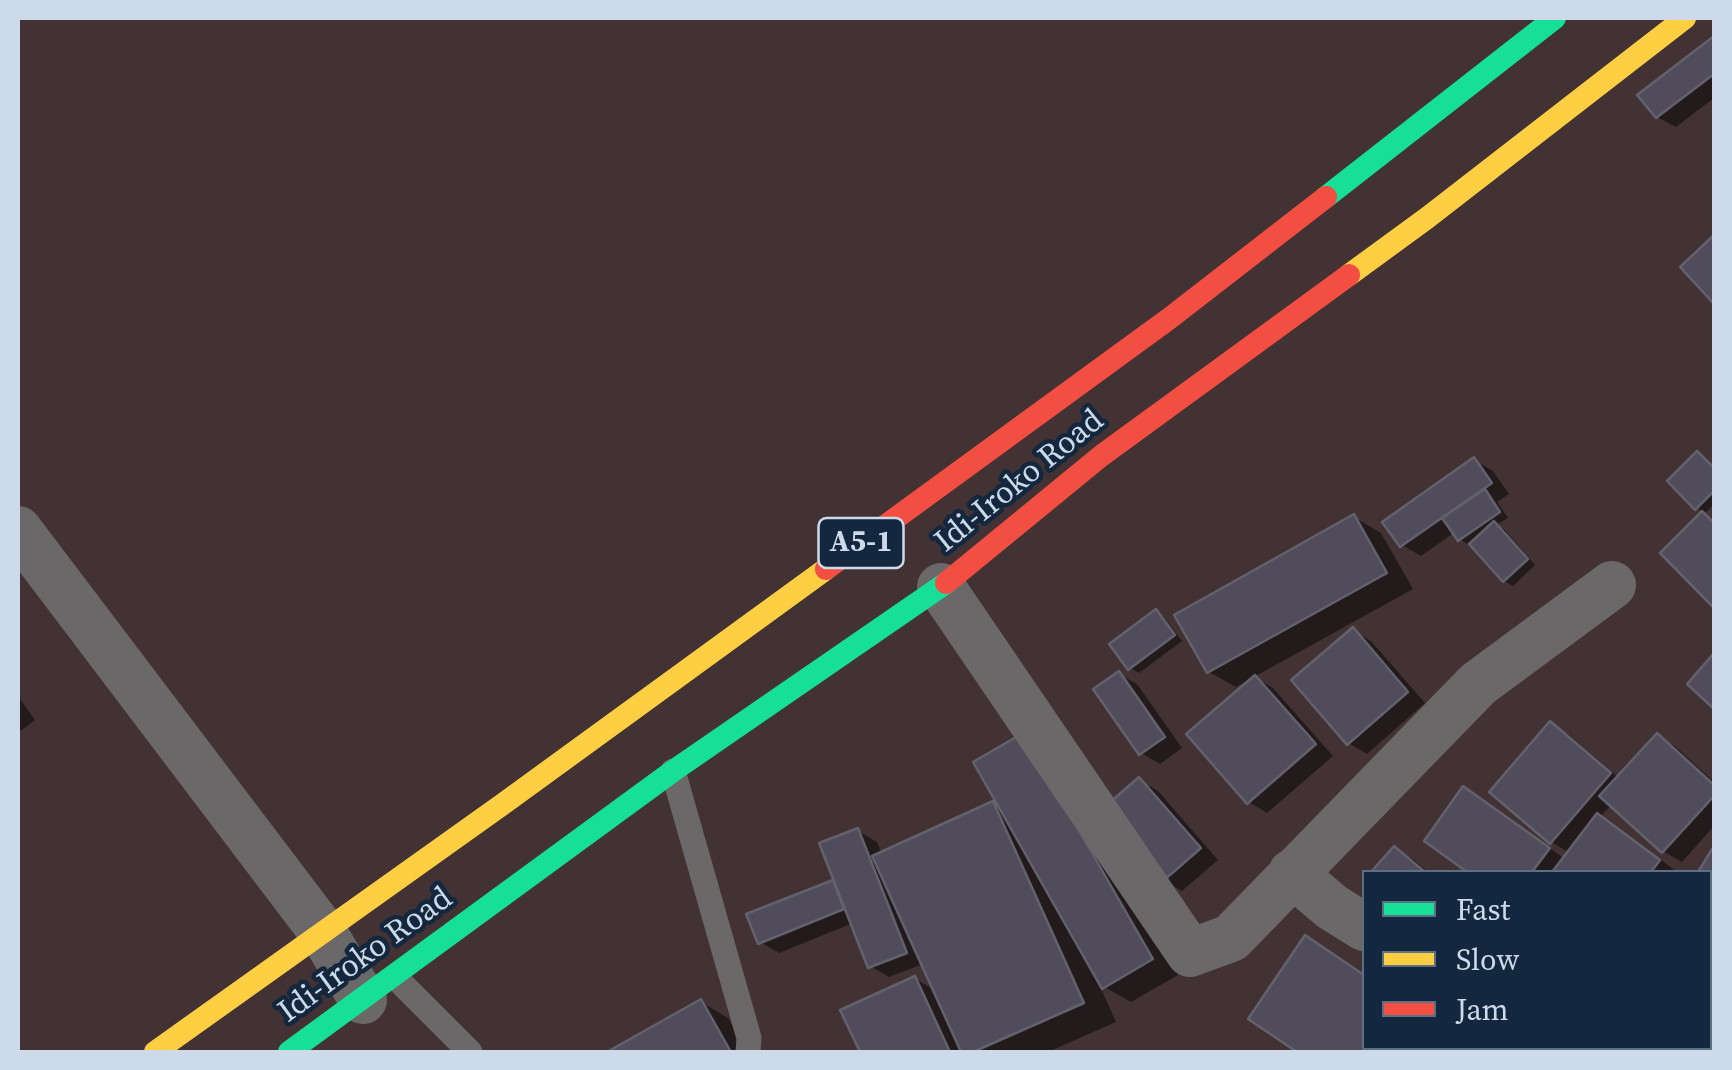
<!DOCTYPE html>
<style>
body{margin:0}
#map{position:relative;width:1732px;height:1070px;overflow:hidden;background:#27333f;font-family:"Source Serif 4",serif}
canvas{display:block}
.frame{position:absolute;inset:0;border:20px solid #cddae9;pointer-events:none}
.legend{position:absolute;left:1362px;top:870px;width:350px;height:180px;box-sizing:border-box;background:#13283e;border:2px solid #5d6f82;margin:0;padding:12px 18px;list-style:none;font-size:30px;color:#cddae9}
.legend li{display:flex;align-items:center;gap:20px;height:50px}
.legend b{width:50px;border:2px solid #5d6f82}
</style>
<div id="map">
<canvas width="1732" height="1070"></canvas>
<div class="frame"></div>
<ul class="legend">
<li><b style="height:12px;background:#16e098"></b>Fast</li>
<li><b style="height:12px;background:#ffcf43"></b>Slow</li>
<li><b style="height:12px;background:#f24e42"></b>Jam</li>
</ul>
</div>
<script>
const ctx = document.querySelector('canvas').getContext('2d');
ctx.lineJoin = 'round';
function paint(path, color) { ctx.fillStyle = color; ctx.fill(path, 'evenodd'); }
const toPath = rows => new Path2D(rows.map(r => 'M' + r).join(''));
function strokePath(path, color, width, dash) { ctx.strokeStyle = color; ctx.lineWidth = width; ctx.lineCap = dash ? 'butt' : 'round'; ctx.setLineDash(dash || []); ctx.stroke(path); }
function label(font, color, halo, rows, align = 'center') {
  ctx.font = font + ' "Source Serif 4",serif'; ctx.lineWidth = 9; ctx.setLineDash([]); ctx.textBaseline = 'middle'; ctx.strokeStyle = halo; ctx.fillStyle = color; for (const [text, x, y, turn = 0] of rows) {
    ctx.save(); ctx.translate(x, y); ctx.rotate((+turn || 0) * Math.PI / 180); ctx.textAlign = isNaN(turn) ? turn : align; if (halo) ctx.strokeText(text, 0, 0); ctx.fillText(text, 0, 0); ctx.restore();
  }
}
paint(toPath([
 [18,18,1714,18,1714,1052,18,1052],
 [1364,872,1710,872,1710,1048,1364,1048]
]), '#433234');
paint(toPath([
 [1714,39,1714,98,1676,127,1657,117,1641,95],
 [1697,454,1714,468,1714,504,1704,514,1714,520,1714,604,1664,553,1704,512,1697,508],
 [1474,460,1493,471,1509,494,1497,502,1508,518,1496,525,1504,529,1535,565,1513,586,1504,581,1472,543,1469,545,1460,539,1455,532,1421,556,1402,545],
 [1354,517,1381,533,1413,589,1254,677,1273,688,1333,756,1267,813,1249,802,1249,682,1248,680,1236,687,1209,672],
 [1156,612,1164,617,1182,641,1139,673,1130,668],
 [1353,630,1371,641,1425,703,1367,754,1348,743],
 [1119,674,1137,684,1182,748,1160,764,1141,753],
 [18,696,35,720,18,733],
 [1551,724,1569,735,1619,778,1658,736,1676,747,1714,782,1714,826,1682,862,1663,851,1612,804,1600,817,1616,826,1677,872,1472,872,1427,841,1482,800,1565,859,1570,853,1551,842],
 [1050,751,1178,975,1131,1002,1099,984,1116,1022,1048,1052,863,1052,844,1011,914,978,935,990,923,964,889,977,870,966,853,923,779,953,760,942,749,916,837,881,858,831,877,842,882,854,993,803,1002,809],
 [1139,780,1158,791,1218,860,1182,891,1163,880],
 [1395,849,1413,859,1428,872,1374,872],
 [1714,849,1714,940,1710,937,1710,872,1701,872],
 [1332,954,1364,975,1364,1048,1472,1048,1480,1052,1302,1052,1251,1019],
 [1710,970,1714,973,1714,1052,1653,1052,1645,1048,1710,1048],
 [701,1002,728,1018,748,1052,612,1052]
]), '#0007');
const building = toPath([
 [1714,36,1714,74,1656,118,1637,95,1714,36],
 [1714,235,1714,304,1680,267,1714,235],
 [1697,451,1714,468,1714,491,1695,510,1667,481,1697,451],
 [1474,457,1492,483,1400,547,1382,522,1474,457],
 [1485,489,1500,512,1458,541,1442,518,1485,489],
 [1702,511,1714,523,1714,608,1660,553,1702,511],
 [1354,514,1387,573,1207,673,1174,615,1354,514],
 [1494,521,1528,559,1503,582,1469,544,1494,521],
 [1156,609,1175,635,1128,670,1109,644,1156,609],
 [1353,627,1408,692,1347,745,1291,680,1353,627],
 [1714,653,1714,709,1687,684,1714,653],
 [1119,671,1165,737,1139,755,1093,689,1119,671],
 [1255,675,1316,744,1247,804,1186,734,1255,675],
 [1550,721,1611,773,1550,844,1489,792,1550,721],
 [1023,733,1153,959,1102,989,973,762,1023,733],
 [1657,733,1714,785,1714,796,1662,853,1599,796,1657,733],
 [1139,777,1201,848,1162,882,1100,811,1139,777],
 [1463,786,1550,848,1532,872,1467,872,1424,841,1463,786],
 [993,801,1084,1003,973,1052,961,1052,872,856,993,801],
 [1597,813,1660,860,1651,872,1552,872,1597,813],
 [858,828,907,953,868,968,819,843,858,828],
 [1394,846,1425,872,1371,872,1394,846],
 [1714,846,1714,943,1710,940,1710,872,1698,872,1714,846],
 [833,880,844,909,758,944,746,914,833,880],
 [1305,935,1364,975,1364,1048,1473,1048,1480,1052,1297,1052,1248,1019,1305,935],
 [1710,967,1714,970,1714,1033,1710,1041,1710,967],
 [915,976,950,1052,860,1052,840,1010,915,976],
 [701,999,731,1052,607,1052,701,999],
 [1640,1048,1706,1048,1703,1052,1648,1052,1640,1048]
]);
paint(building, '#514c5c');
strokePath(building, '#61626c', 2.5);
strokePath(toPath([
 [673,771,749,1038,748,1052],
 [395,977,470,1052]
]), '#6b6869', 25);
strokePath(toPath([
 [18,530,322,931,363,1000],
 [941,587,1190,953,1231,938,1478,684,1612,585],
 [1292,873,1332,907,1364,927],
 [1561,1048,1569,1052]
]), '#6b6869', 48);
strokePath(toPath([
 [1326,197,1555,18],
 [289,1052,673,771,946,583]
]), '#16e098', 22);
strokePath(toPath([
 [1349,275,1427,218,1685,18],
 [155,1052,503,804,826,569]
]), '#ffcf43', 22);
strokePath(toPath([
 [826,569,1170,318,1326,197],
 [946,583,1101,456,1349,275]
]), '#f24e42', 22);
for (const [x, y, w] of [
 [861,543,85]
]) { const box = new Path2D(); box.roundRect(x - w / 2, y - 25, w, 50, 8); ctx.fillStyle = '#13283e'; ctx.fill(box); strokePath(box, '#cddae9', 2.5); }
label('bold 30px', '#cddae9', null, [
 ["A5-1",861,543]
]);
label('32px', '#cddae9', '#13283e', [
 ["Idi-Iroko Road",1020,482,-39],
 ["Idi-Iroko Road",366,956,-36]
]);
</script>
